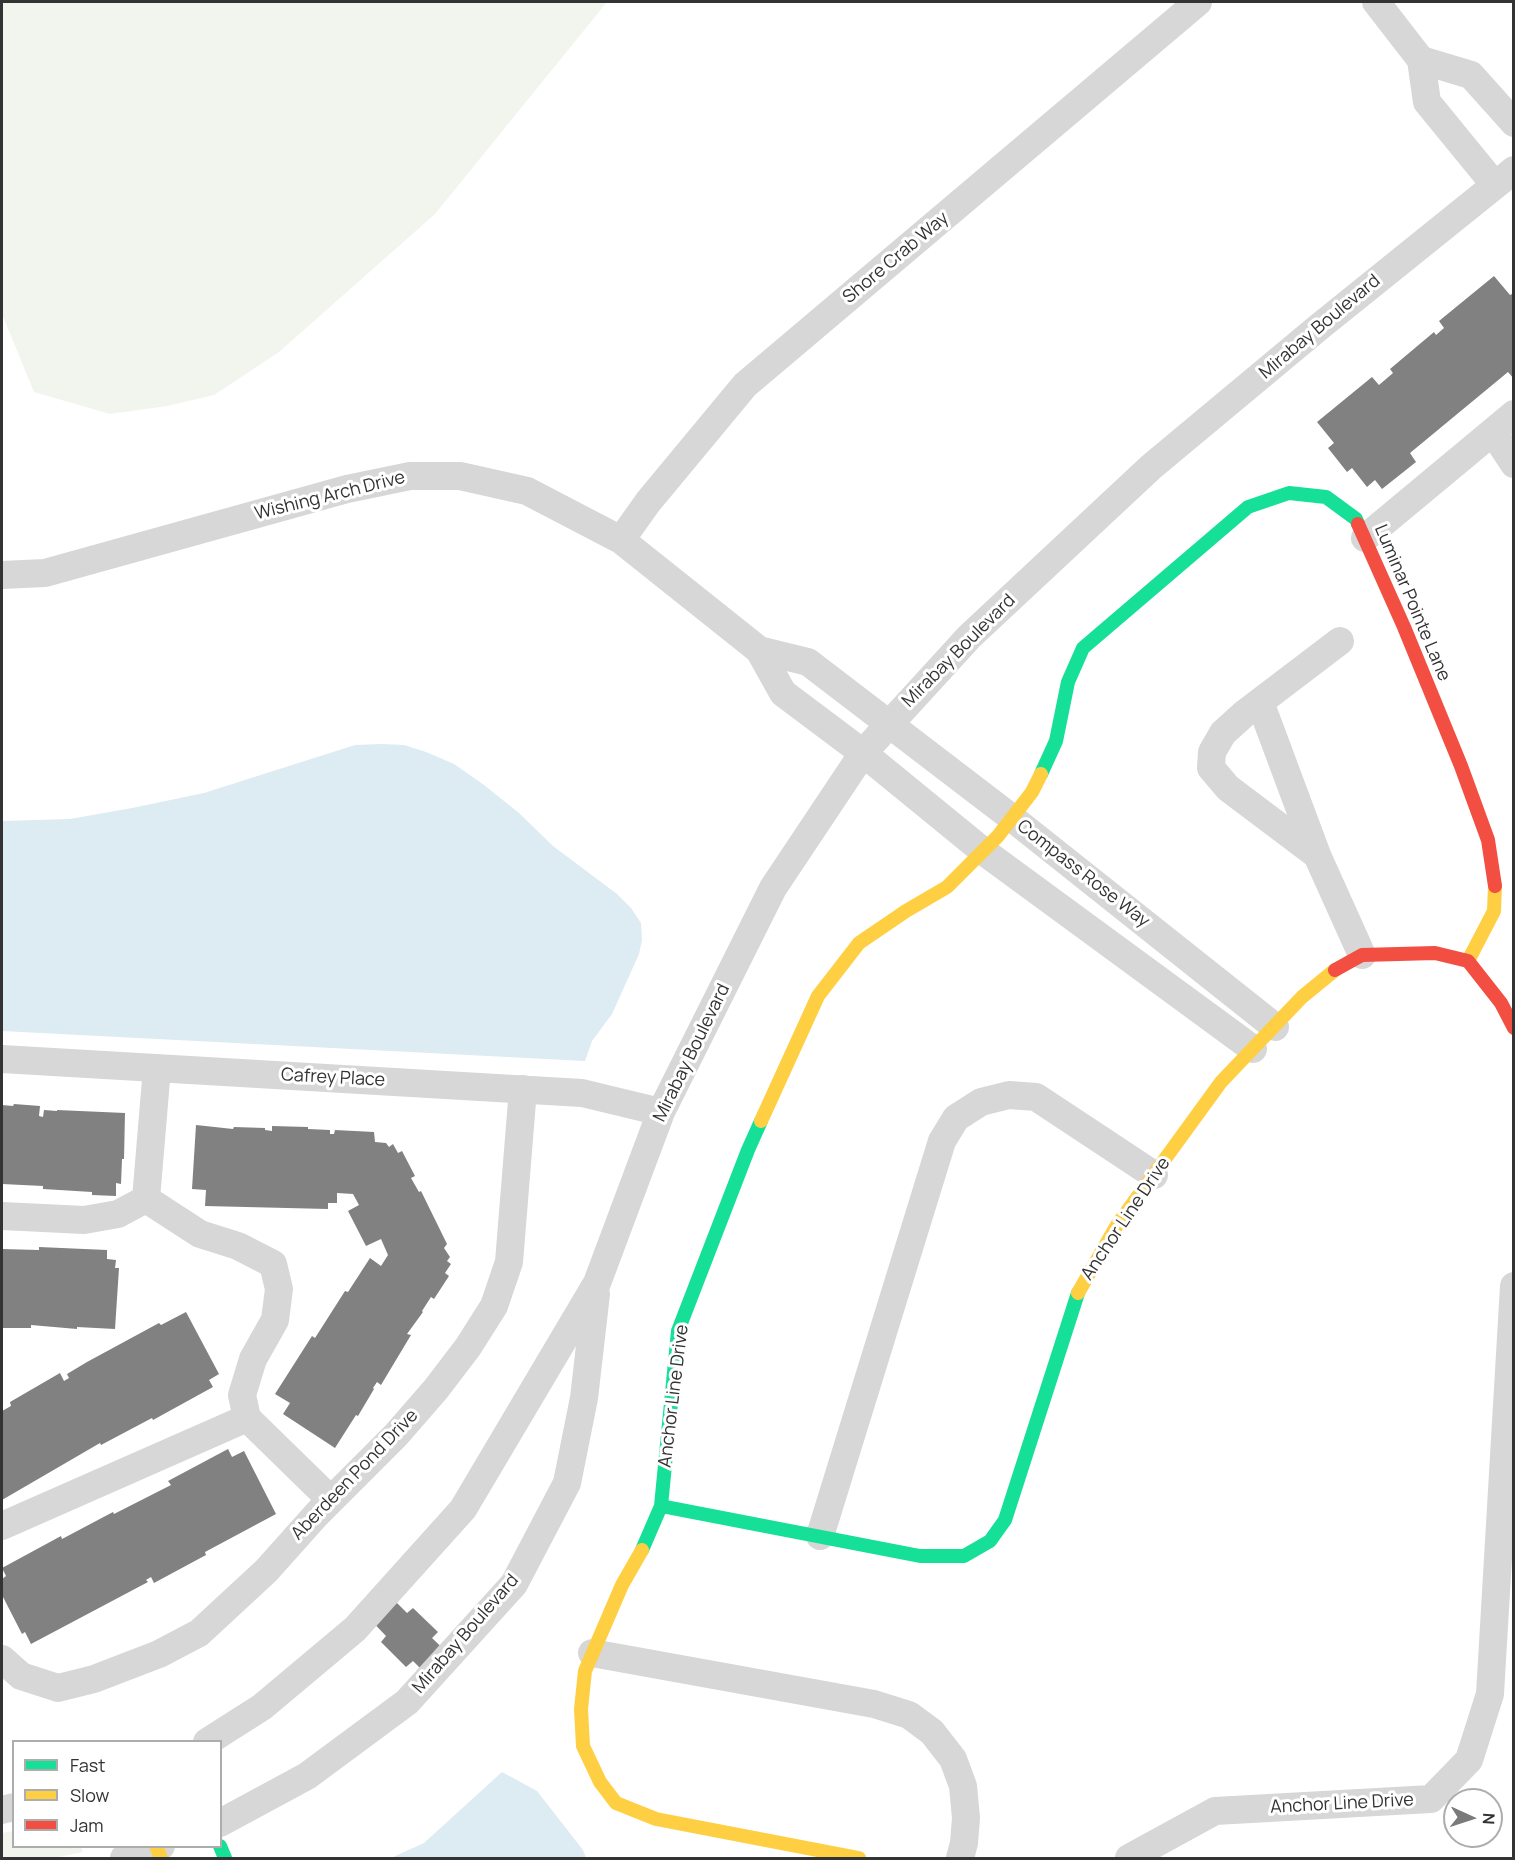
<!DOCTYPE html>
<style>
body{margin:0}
#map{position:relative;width:1515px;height:1860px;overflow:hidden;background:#fff;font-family:Manrope,sans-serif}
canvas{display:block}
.frame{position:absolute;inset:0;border:3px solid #333;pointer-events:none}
.legend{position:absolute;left:12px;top:1740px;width:210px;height:108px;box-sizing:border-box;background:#fff;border:2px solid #adadad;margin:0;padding:8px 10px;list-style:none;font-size:18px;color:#333}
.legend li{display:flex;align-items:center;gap:12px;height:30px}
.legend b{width:30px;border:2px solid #adadad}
.north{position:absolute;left:1443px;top:1788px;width:60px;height:60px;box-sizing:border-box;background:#fff;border:2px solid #adadad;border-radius:50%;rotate:93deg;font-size:16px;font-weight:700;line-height:24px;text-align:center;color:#333}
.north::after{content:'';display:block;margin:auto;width:21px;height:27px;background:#7a7a7a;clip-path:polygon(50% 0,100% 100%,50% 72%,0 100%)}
</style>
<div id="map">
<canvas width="1515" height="1860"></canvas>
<div class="frame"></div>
<ul class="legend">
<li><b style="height:8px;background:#16e098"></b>Fast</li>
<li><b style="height:8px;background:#ffcf43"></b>Slow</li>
<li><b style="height:8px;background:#f24e42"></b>Jam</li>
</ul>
<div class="north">N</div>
</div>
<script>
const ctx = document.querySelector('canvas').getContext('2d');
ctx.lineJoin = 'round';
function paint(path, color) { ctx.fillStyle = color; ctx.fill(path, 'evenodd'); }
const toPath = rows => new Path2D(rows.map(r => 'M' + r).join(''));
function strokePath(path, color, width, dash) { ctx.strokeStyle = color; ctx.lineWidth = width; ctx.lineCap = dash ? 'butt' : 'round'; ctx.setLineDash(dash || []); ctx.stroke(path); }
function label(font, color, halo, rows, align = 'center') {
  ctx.font = font + ' Manrope,sans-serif'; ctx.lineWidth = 6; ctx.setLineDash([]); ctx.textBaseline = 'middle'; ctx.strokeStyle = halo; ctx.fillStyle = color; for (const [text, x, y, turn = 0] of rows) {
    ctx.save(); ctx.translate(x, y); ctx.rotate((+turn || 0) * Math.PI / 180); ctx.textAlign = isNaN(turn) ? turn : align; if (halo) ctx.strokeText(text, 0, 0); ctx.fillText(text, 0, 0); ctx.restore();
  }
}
paint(toPath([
 [2,2,607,2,435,214,279,352,214,395,167,406,110,414,34,392,2,314],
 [13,1831,14,1846,81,1847,83,1852,54,1858,2,1858,2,1833]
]), '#f1f5ed');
paint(toPath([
 [382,744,404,745,426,752,454,764,484,785,519,813,553,846,617,894,631,908,641,923,642,940,639,954,612,1014,592,1041,585,1061,2,1031,2,821,70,819,132,808,204,793,355,745],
 [502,1772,537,1791,583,1850,586,1858,391,1858,424,1843]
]), '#ddebf3');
paint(toPath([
 [1494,276,1510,295,1514,293,1514,379,1508,372,1410,453,1416,462,1382,489,1375,480,1367,487,1352,468,1347,472,1328,448,1334,443,1317,422,1372,377,1379,385,1393,373,1390,369,1434,332,1436,335,1444,328,1439,321],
 [14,1104,40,1106,39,1116,43,1117,44,1110,57,1111,57,1110,125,1113,124,1159,122,1159,121,1184,116,1183,116,1196,92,1195,92,1192,43,1189,43,1186,2,1184,2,1105,13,1106],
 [196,1125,233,1129,234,1127,265,1128,265,1130,272,1131,272,1126,308,1127,308,1129,330,1130,330,1134,334,1134,335,1130,374,1132,375,1142,386,1143,389,1147,393,1144,398,1153,402,1151,415,1176,411,1178,419,1192,421,1191,447,1244,444,1248,450,1257,447,1261,451,1264,445,1273,449,1276,434,1299,431,1297,422,1311,423,1312,407,1334,411,1335,381,1385,377,1382,373,1388,374,1389,358,1416,356,1415,335,1448,283,1414,290,1403,275,1394,312,1336,315,1338,345,1291,348,1292,370,1258,381,1266,388,1255,381,1239,366,1246,348,1211,359,1205,353,1194,337,1193,337,1203,328,1203,328,1209,205,1206,206,1190,192,1189],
 [39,1247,107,1250,107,1259,116,1260,115,1268,119,1268,115,1329,77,1327,77,1329,31,1325,31,1328,2,1328,2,1249,39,1250],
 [186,1312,219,1374,209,1380,213,1387,153,1420,152,1418,101,1445,100,1443,2,1500,2,1411,11,1406,10,1402,60,1373,64,1381,69,1378,67,1374,87,1362,159,1323,161,1325],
 [228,1449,232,1457,244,1451,276,1514,205,1552,206,1555,154,1583,151,1577,146,1580,148,1582,31,1644,25,1632,22,1634,2,1595,2,1579,6,1576,2,1568,61,1536,62,1539,113,1512,114,1514,171,1485,168,1481],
 [383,1589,407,1613,413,1608,438,1632,432,1638,457,1662,436,1684,413,1661,406,1667,381,1642,386,1636,362,1611]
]), '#818181');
strokePath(toPath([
 [1376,2,1421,60],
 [1494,184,1427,102,1421,60,1471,75,1514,123],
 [1493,432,1514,464],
 [1365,538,1514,414],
 [621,540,648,502,745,385,1198,2],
 [2,575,45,573,347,489,410,476,460,476,527,491,621,540,759,650],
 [1260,702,1317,855,1362,955],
 [1317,855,1228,788,1211,768,1212,752,1223,733,1244,714,1340,641],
 [1253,1049,983,851,863,753,783,693,759,650,808,662,1012,818,1275,1027],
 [2,1059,582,1093,661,1112],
 [157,1068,146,1199,200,1234,238,1246,273,1264,279,1289,275,1320,253,1359,242,1395,247,1418,331,1500],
 [2,1216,84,1220,118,1214,146,1199],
 [2,1526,247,1418],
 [820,1536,942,1141,956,1118,981,1102,1009,1095,1036,1097,1154,1175],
 [592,1653,874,1704,909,1715,932,1732,953,1759,963,1786,966,1818,964,1843,960,1858],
 [2,1659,21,1676,58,1688,94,1679,159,1654,199,1633,266,1571,317,1514,396,1435,436,1389,468,1347,494,1306,509,1262,523,1089],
 [207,1742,262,1707,355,1629,463,1509,597,1283,661,1112,773,888,863,753,969,637,1151,467,1319,327,1514,170],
 [2,1810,14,1807],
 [220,1823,307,1776,407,1702,514,1584,567,1483,584,1398,596,1294],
 [124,1858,161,1846],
 [1129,1858,1215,1811,1431,1799,1469,1760,1490,1694,1514,1286]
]), '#d7d7d7', 28);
strokePath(toPath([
 [1041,774,1056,741,1068,682,1083,648,1248,507,1289,493,1326,497,1356,519,1358,524],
 [661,1506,920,1556,964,1556,990,1541,1005,1520,1078,1293],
 [642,1550,661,1506,678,1331,748,1150,761,1121],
 [220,1846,225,1858]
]), '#16e098', 14);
strokePath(toPath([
 [1468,961,1494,911,1495,886],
 [761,1121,818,996,859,943,906,911,947,887,998,836,1032,792,1041,774],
 [1078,1293,1117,1225,1221,1082,1302,997,1335,970],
 [642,1550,622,1585,585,1671,581,1709,583,1746,600,1782,616,1803,656,1819,859,1858],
 [156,1846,161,1858]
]), '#ffcf43', 14);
strokePath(toPath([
 [1358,524,1404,627,1461,766,1488,840,1495,886],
 [1335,970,1362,955,1435,953,1468,961,1501,1003,1514,1028]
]), '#f24e42', 14);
label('18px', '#333', '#fff', [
 ["Shore Crab Way",896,258,-40],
 ["Mirabay Boulevard",1320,327,-40],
 ["Wishing Arch Drive",330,496,-14],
 ["Luminar Pointe Lane",1412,603,67],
 ["Mirabay Boulevard",959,651,-45],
 ["Compass Rose Way",1083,874,38],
 ["Mirabay Boulevard",692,1053,-64],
 ["Cafrey Place",333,1078,3],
 ["Anchor Line Drive",1126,1219,-56],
 ["Anchor Line Drive",674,1396,-83],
 ["Aberdeen Pond Drive",355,1475,-46],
 ["Mirabay Boulevard",466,1634,-49],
 ["Anchor Line Drive",1342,1804,-3]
]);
</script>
